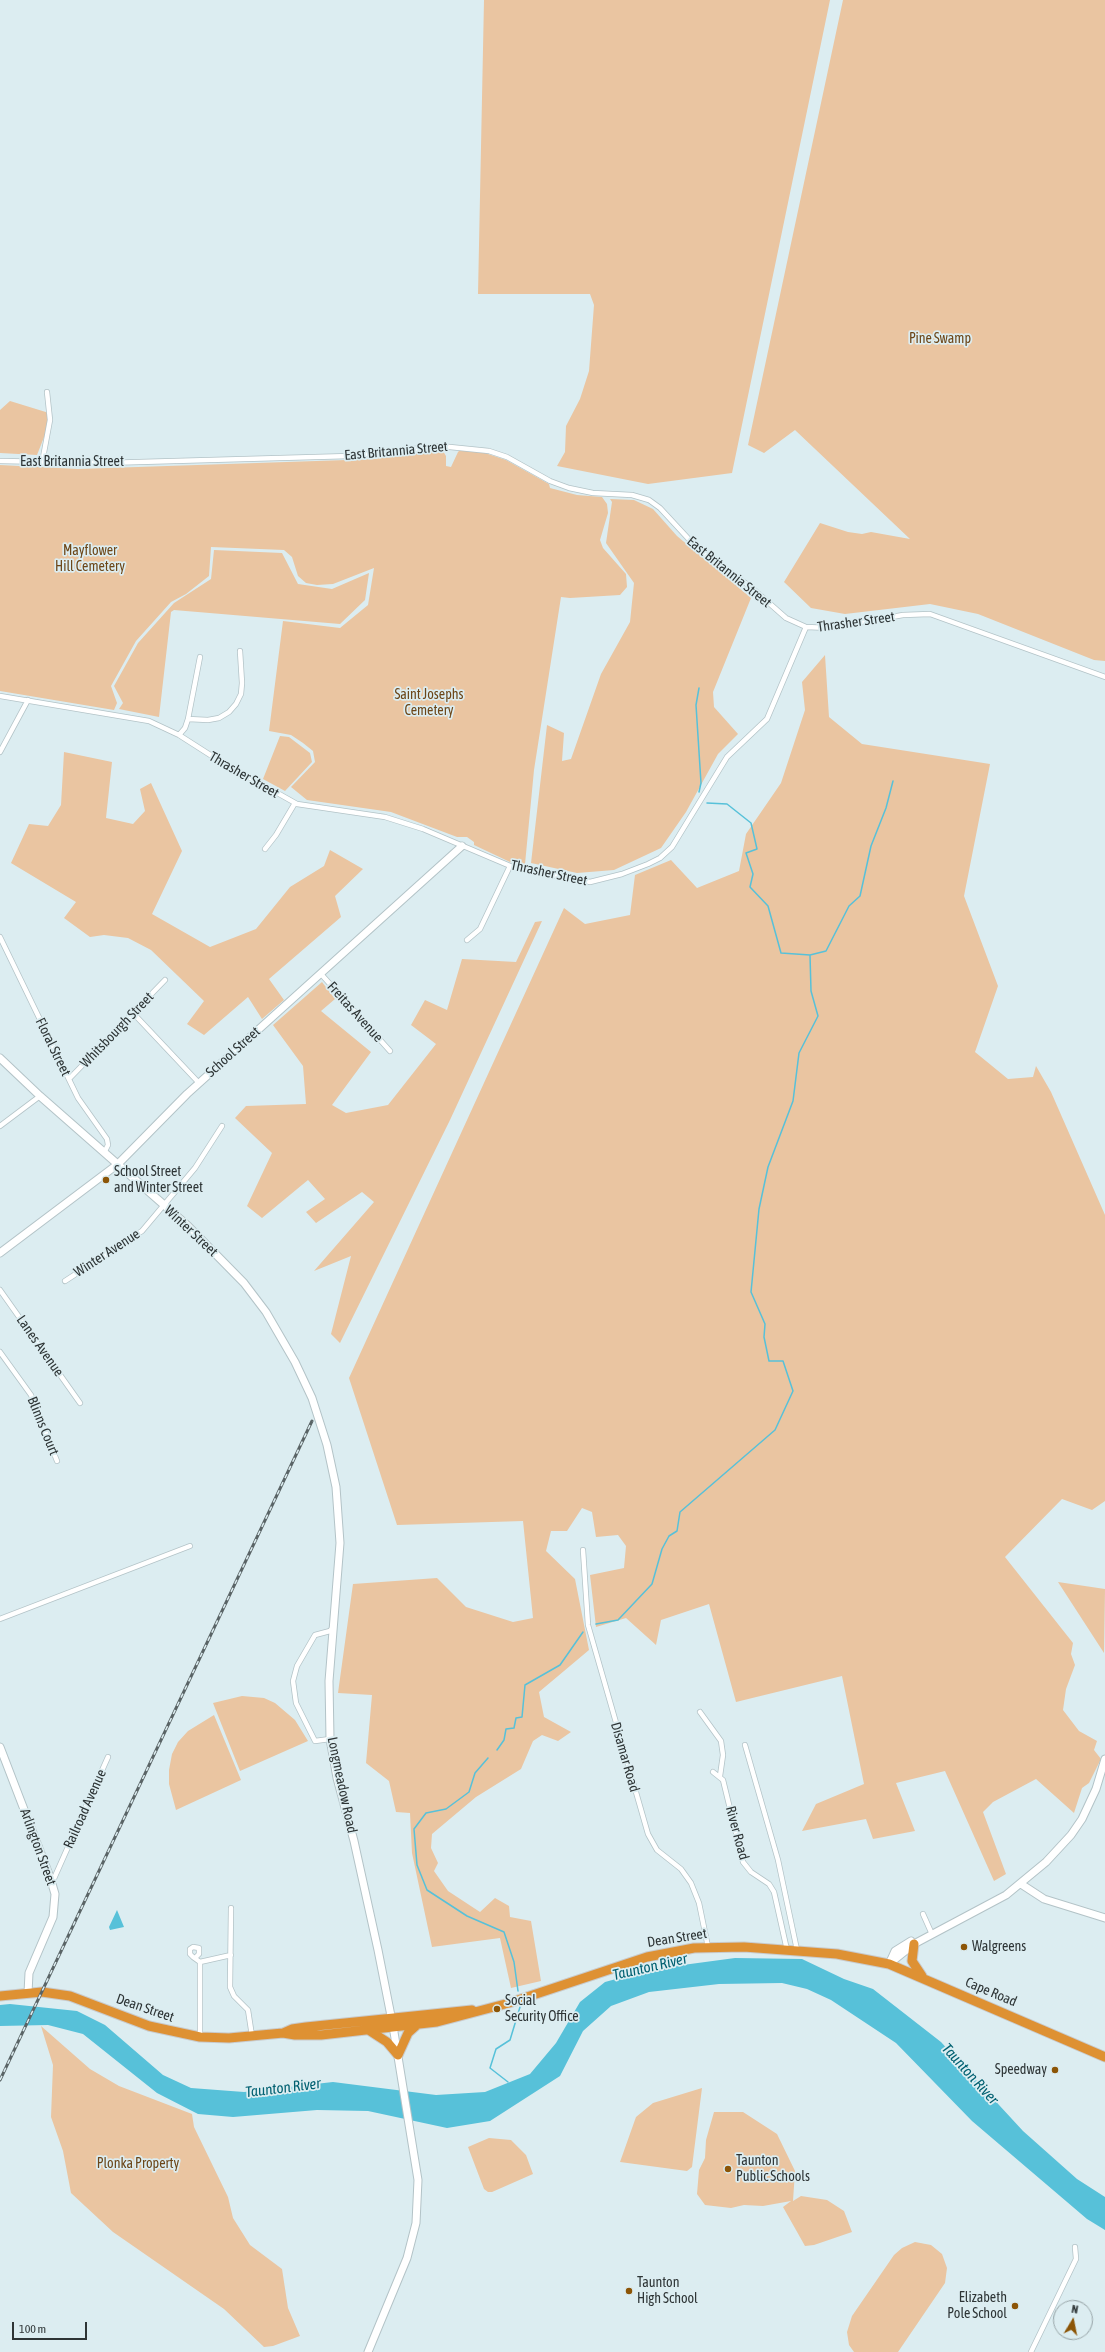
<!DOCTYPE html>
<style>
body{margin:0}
#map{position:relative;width:1105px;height:2352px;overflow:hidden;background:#dcedf1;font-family:"Asap Condensed",sans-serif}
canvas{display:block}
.north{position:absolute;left:1053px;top:2300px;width:40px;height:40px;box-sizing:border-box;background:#dcedf1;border:1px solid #96a3a6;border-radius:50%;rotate:10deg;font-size:11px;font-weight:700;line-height:16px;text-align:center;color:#2e3536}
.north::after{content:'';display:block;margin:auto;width:14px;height:18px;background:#8c5507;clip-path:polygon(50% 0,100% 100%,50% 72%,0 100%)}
.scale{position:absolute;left:12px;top:2322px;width:75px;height:18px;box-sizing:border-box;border:2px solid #2e3536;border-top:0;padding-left:5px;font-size:12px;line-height:14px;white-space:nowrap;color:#2e3536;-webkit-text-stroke:3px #dcedf1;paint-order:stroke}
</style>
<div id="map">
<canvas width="1105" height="2352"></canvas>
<div class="north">N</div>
<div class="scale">100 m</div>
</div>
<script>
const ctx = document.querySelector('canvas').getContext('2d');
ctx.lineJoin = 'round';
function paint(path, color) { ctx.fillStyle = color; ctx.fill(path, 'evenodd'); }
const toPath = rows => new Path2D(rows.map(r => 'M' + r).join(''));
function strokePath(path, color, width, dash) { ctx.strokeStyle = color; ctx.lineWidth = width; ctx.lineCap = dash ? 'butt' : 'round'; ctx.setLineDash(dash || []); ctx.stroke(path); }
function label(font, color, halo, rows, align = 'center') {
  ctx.font = font + ' "Asap Condensed",sans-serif'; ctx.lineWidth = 3.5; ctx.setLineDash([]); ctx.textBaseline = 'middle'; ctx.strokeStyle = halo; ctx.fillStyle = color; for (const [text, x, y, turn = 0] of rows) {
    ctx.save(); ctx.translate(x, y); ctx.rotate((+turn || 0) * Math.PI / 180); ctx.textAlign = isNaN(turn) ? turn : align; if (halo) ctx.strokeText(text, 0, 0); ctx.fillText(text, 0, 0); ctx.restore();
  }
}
paint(toPath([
 [484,0,830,0,732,473,648,484,557,466,565,452,566,426,580,399,589,371,594,305,590,294,478,294],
 [843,0,1105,0,1105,661,1094,660,978,614,930,604,845,614,811,608,784,582,820,523,848,532,862,534,871,532,910,539,795,430,764,453,748,445],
 [10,401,49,413,48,427,37,455,0,453,0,410],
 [460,450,485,453,506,460,549,484,550,488,577,495,602,497,607,504,608,513,600,540,603,548,626,574,627,587,620,595,570,598,561,597,534,770,525,864,510,862,474,845,474,842,467,837,457,837,391,812,307,800,291,787,315,762,313,751,303,743,291,735,269,731,283,621,340,628,368,605,374,568,333,584,317,585,306,583,298,576,292,557,284,550,211,547,209,576,186,594,171,602,136,641,111,686,117,703,114,710,0,691,0,465,78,469,376,459,395,455,443,451,446,456,446,466,451,467,458,452],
 [610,499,634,500,653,509,677,536,751,598,713,692,714,707,738,734,718,754,686,812,661,848,614,870,577,873,531,863,547,725,564,733,562,761,571,759,601,674,630,622,634,583,606,543,612,502],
 [214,550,282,553,298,584,332,589,369,573,365,600,340,624,174,610,171,612,159,717,119,709,123,703,114,686,138,643,174,603,211,579],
 [825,655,829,717,862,744,990,764,964,896,998,986,975,1052,1008,1079,1033,1077,1036,1066,1051,1092,1105,1215,1105,1501,1092,1510,1062,1499,1005,1557,1073,1643,1071,1654,1075,1665,1066,1689,1063,1710,1079,1731,1097,1741,1094,1750,1101,1759,1089,1783,1082,1788,1074,1813,1036,1779,993,1802,983,1812,1006,1874,994,1881,945,1771,896,1783,915,1831,873,1839,866,1819,802,1831,816,1804,864,1784,842,1676,736,1702,709,1604,661,1620,656,1645,626,1618,596,1627,590,1575,624,1568,626,1546,618,1535,596,1537,592,1512,582,1508,567,1531,551,1531,546,1551,575,1579,589,1650,539,1692,544,1717,571,1732,558,1741,542,1735,533,1741,521,1769,476,1797,432,1834,431,1848,438,1863,434,1871,448,1891,480,1912,495,1898,509,1906,510,1917,531,1921,541,1981,511,1988,500,1938,432,1947,412,1853,410,1813,396,1812,389,1781,366,1763,372,1695,338,1693,353,1584,437,1578,466,1607,513,1622,533,1618,523,1521,397,1525,349,1378,564,908,585,924,630,915,635,875,671,860,697,888,739,871,746,834,781,783,805,710,802,682],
 [280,736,289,737,310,753,312,762,285,791,263,779],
 [64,752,112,762,106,818,133,824,145,811,140,789,151,783,182,851,152,914,210,947,256,929,290,887,324,866,330,850,363,869,335,896,341,917,269,979,284,1000,262,1019,248,997,204,1035,187,1024,204,1001,151,950,128,938,104,935,90,937,64,918,76,902,11,863,29,824,48,826,61,805],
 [542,921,450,1120,340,1343,331,1334,351,1256,314,1271,374,1202,362,1192,316,1223,306,1212,325,1199,308,1180,262,1218,247,1206,272,1153,235,1118,246,1106,306,1104,303,1066,273,1025,322,982,335,999,321,1011,371,1052,332,1105,346,1113,388,1105,436,1044,411,1025,425,1000,447,1010,462,959,516,962,535,922],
 [1058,1582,1105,1589,1104,1653],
 [242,1696,264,1698,275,1703,295,1720,308,1741,240,1771,213,1703],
 [214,1715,241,1780,176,1810,169,1784,169,1770,172,1754,178,1742,188,1731],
 [41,2026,90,2069,119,2086,192,2114,194,2127,228,2197,233,2218,250,2245,282,2269,288,2308,300,2336,273,2346,264,2347,224,2309,113,2232,71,2193,63,2151,51,2117,53,2065],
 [702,2088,692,2167,687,2171,620,2162,636,2117,653,2103],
 [714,2112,743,2112,777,2134,795,2171,793,2201,801,2196,827,2200,844,2211,852,2232,814,2245,805,2246,783,2207,791,2201,763,2206,744,2205,731,2208,705,2205,697,2194,699,2170,705,2158,706,2140],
 [489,2138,511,2140,526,2155,533,2174,492,2192,488,2192,484,2189,468,2147],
 [915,2242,931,2245,942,2254,947,2268,945,2283,898,2352,854,2352,849,2345,847,2332,852,2316,894,2255,902,2248]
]), '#eac5a1');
paint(toPath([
 [117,1910,124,1927,110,1930,109,1927],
 [735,1958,802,1959,844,1979,873,1989,941,2042,1023,2131,1077,2179,1105,2197,1105,2230,1087,2219,972,2121,896,2043,831,2000,807,1989,782,1983,719,1984,649,1992,611,2006,583,2031,560,2076,490,2121,447,2128,368,2111,317,2110,233,2117,198,2114,157,2093,83,2034,48,2025,0,2026,0,2005,10,2004,77,2011,105,2025,163,2075,191,2088,244,2092,333,2082,436,2095,485,2092,530,2074,556,2043,580,2002,605,1982,653,1969]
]), '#57c1d9');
strokePath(toPath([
 [699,792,701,783,696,705,699,688],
 [707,803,727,804,751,823,757,849,746,853,753,874,750,887,768,906,781,953,810,955],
 [596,1624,618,1620,652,1584,662,1549,669,1536,677,1531,680,1512,775,1430,793,1391,783,1361,769,1361,764,1337,765,1324,751,1292,759,1209,768,1167,793,1101,799,1053,818,1016,811,991,810,955,826,951,849,906,860,896,871,846,886,808,893,781],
 [497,1750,504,1740,506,1729,514,1728,516,1718,522,1717,525,1685,560,1665,583,1632],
 [488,1758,475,1773,469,1792,446,1809,426,1813,414,1829,417,1865,427,1890,467,1916,504,1932,514,1962,518,1991],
 [508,2082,490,2068,496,2049,510,2040,520,2007]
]), '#57c1d9', 1.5);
const street = toPath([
 [0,461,104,463,350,456,440,446,489,451,507,457,550,481,569,488,593,493,632,495,649,500,660,508,697,548,752,588,786,618,806,627],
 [42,463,50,420,47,392],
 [0,696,149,721,179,735,215,758,297,804,385,817,423,829,515,868,590,882,622,874,648,864,660,858,672,847,727,757,767,719,806,627,829,628,903,615,930,614,1105,677],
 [188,719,208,720,219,718,229,712,236,704,241,694,242,683,240,651],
 [179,735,185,728,188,719,200,657],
 [0,752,28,700],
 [265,849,276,835,295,803],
 [0,937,78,1098,107,1139,108,1145,104,1153],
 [467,940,480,929,510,866],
 [321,974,390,1051],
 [133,1013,199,1083],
 [69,1079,165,980],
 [0,1126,40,1096],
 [65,1281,142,1231,195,1168,222,1126],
 [0,1290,80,1403],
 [0,1352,31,1395,57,1461],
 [583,1550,588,1625,648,1834,657,1850,681,1869,691,1883,699,1903,708,1947],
 [0,1619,190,1546],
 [700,1712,721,1741,723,1755,720,1776],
 [330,1739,315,1741,296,1703,293,1681,297,1666,315,1635,330,1631,333,1627],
 [745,1745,778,1860,797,1950],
 [713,1772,723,1780,743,1862,751,1872,769,1884,774,1892,787,1950],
 [52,1883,108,1757],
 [231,1908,230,1987,234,1996,248,2010,252,2036],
 [923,1914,931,1932],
 [195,1958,199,1954,199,1948,193,1947,190,1949,190,1954,193,1957,200,1962],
 [200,1962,231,1955],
 [200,2037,200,1962],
 [1031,2352,1076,2259,1075,2247]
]);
const secondary = toPath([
 [0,1058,40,1096,188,1226,244,1283,266,1312,295,1362,312,1398,327,1445,336,1487,340,1543,329,1681,330,1739,337,1778,354,1841,378,1950,393,2026,418,2180,416,2223,407,2258,368,2352],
 [0,1253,118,1164,187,1094,462,846],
 [0,1747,50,1877,55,1894,53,1917,29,1973,28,1993],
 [1021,1884,1044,1899,1105,1918],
 [890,1962,895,1951,911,1941],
 [889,1964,914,1944,1006,1895,1046,1862,1071,1835,1082,1819,1096,1789,1105,1759]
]);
const highway = toPath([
 [914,1944,912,1961,922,1976],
 [0,1996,42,1992,70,1996,149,2026,200,2037,229,2038,283,2033,295,2035,321,2035,437,2022,509,2003,647,1957,694,1948,744,1947,837,1954,889,1964,1105,2057],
 [367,2029,387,2042,398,2055,408,2033,418,2024],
 [283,2033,292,2029,306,2027,472,2010]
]);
strokePath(street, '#b3c3c7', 6);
strokePath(secondary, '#b3c3c7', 9);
strokePath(highway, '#c9cacb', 11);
strokePath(street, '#fff', 4.5);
strokePath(secondary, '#fff', 7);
strokePath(highway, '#de9133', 9);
const rail = toPath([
 [0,2080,312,1421]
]);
strokePath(rail, '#5a6466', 3);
strokePath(rail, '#dcedf1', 1.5, [4.5]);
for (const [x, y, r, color] of [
 [106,1180,4,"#8c5507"],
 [964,1947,4,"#8c5507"],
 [497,2009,4,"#8c5507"],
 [1055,2070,4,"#8c5507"],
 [728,2169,4,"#8c5507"],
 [629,2291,4,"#8c5507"],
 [1015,2306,4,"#8c5507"]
]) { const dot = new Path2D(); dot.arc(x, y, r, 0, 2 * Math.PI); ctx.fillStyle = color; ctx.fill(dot); strokePath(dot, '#dcedf1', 1.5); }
label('14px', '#6c4618', '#dcedf1', [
 ["Pine Swamp",940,339],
 ["Mayflower",90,551],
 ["Hill Cemetery",90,567],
 ["Saint Josephs",429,695],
 ["Cemetery",429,711],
 ["Plonka Property",138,2164]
]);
label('14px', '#2e3536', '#dcedf1', [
 ["East Britannia Street",396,451,-5],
 ["East Britannia Street",72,462],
 ["East Britannia Street",729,572,39],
 ["Thrasher Street",856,622,-8],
 ["Thrasher Street",244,775,30],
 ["Thrasher Street",549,873,12],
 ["Freitas Avenue",355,1012,48],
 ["Whitsbourgh Street",117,1030,-46],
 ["Floral Street",53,1047,64],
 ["School Street",233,1052,-42],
 ["Winter Street",191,1231,43],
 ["Winter Avenue",107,1253,-33],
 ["Lanes Avenue",40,1346,55],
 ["Blinns Court",43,1426,68],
 ["Disamar Road",625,1757,74],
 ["Longmeadow Road",342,1785,78],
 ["Railroad Avenue",85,1809,-66],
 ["River Road",737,1833,75],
 ["Arlington Street",38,1847,70],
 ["Dean Street",677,1938,-9],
 ["Cape Road",991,1992,23],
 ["Dean Street",145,2008,19]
]);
label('14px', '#2e3536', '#dcedf1', [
 ["School Street",114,1172],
 ["and Winter Street",114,1188],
 ["Walgreens",972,1947],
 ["Social",505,2001],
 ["Security Office",505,2017],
 ["Speedway",1047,2070,"right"],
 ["Taunton",736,2161],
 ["Public Schools",736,2177],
 ["Taunton",637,2283],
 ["High School",637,2299],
 ["Elizabeth",1007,2298,"right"],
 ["Pole School",1007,2314,"right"]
], 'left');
label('italic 15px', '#006071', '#dcedf1', [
 ["Taunton River",650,1967,-13],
 ["Taunton River",970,2074,48],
 ["Taunton River",283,2088,-7]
]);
</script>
